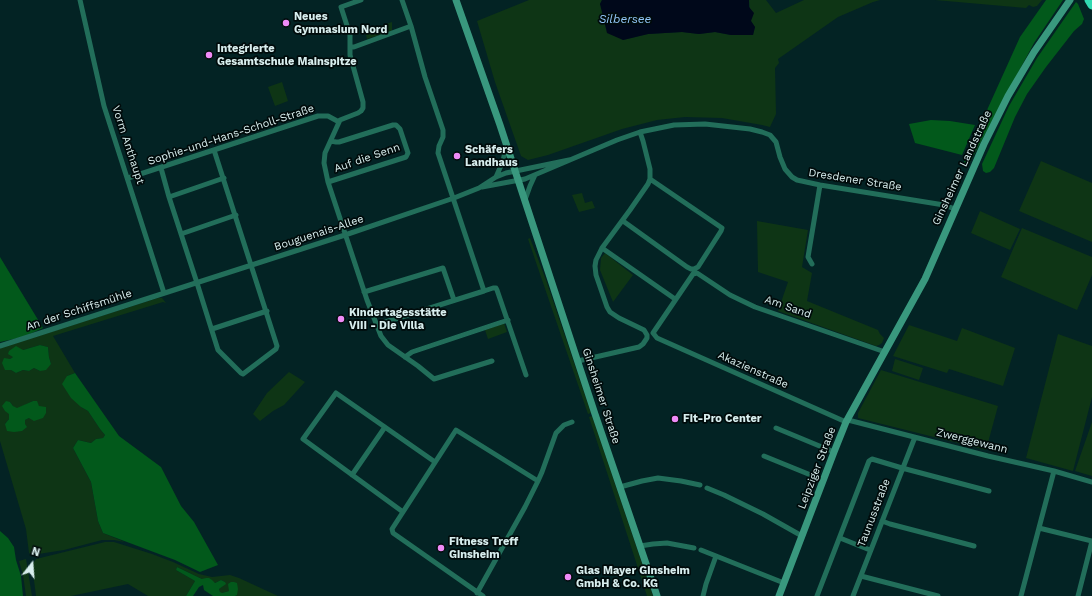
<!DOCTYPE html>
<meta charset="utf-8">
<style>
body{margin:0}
#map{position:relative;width:1092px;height:596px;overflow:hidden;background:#032324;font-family:"Work Sans",sans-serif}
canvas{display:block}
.north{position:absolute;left:12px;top:544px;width:40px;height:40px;-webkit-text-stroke:3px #000b0b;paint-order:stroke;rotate:17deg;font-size:11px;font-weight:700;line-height:16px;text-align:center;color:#d8eeee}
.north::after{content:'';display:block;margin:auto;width:14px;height:18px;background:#d8eeee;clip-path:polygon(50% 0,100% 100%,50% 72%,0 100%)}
</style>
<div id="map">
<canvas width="1092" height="596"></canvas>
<div class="north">N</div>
</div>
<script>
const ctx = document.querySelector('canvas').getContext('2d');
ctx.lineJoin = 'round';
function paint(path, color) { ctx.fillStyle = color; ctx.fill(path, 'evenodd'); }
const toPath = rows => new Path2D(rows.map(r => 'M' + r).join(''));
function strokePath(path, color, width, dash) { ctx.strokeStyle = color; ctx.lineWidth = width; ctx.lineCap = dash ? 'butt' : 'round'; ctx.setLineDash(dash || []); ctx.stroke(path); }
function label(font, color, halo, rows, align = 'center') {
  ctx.font = font + ' "Work Sans",sans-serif'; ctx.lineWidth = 3.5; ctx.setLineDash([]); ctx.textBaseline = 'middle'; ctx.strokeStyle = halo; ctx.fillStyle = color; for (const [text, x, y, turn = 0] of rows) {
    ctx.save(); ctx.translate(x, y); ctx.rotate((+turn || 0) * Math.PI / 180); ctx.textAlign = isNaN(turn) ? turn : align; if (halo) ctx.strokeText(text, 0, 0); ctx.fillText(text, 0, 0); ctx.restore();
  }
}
paint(toPath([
 [529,0,602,0,600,4,623,40,648,34,682,32,699,34,715,32,731,35,753,35,755,27,751,21,749,0,766,0,776,13,804,0,880,0,873,2,838,17,778,59,779,63,775,68,776,114,770,127,762,125,722,118,685,117,657,120,622,129,548,155,528,160,521,156,495,82,477,21],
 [935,0,1042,0,1037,6,1033,7,1029,5,1026,8],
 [392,22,392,31,367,39,365,31],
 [282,82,288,101,275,106,268,87],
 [1041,161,1092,183,1092,242,1019,211],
 [582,193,585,203,592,201,595,208,579,212,572,195],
 [980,211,1020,229,1010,250,971,233],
 [757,221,808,230,802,267,812,273,807,301,878,330,880,334,884,338,882,343,879,345,876,346,778,311,788,282,758,272],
 [1022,228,1092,257,1092,275,1077,310,1001,277],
 [530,238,546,280,591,413,588,414,528,239],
 [605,253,633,275,613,302,600,270,601,258],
 [158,298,162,298,166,303,163,302,53,336,75,373,67,376,81,407,88,411,100,429,105,435,103,438,96,439,91,443,78,440,73,448,91,482,98,521,103,533,125,542,114,540,102,540,64,550,32,555,29,553,26,529,0,441,0,348],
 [40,345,48,347,49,357,51,364,40,371,34,368,29,371,23,370,16,373,11,370,4,359,10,359,23,350],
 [33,401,39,406,29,418,25,420,25,424,5,424,9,419,10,402,13,406,17,409],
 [504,323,507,332,488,339,485,330],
 [909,325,957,341,962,328,1015,348,1003,386,949,369,947,373,893,356],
 [1058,334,1092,346,1092,397,1073,471,1026,458],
 [895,359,923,368,919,380,892,371],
 [881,370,998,406,986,450,858,418,858,413],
 [289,372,305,382,284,405,273,411,260,421,253,414,267,393],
 [592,416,653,596,647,596,589,417],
 [1092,422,1092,476,1075,471],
 [105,542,114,542,152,554,173,562,199,574,212,577,230,575,239,578,278,596,235,596,237,595,229,586,229,591,222,593,220,593,219,589,225,584,225,582,221,580,215,583,202,579,177,567,176,570,195,581,186,596,148,596,128,584,71,596,36,596,32,565,36,559],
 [26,559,32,596,26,596,23,575,19,561]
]), '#0e3515');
paint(toPath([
 [1046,0,1063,0,1034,43,969,164,967,166,965,164,964,161,1020,37],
 [1076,2,1078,4,1084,19,1082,24,1074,31,1046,67,1027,94,1015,117,994,168,990,172,986,173,983,171,982,164,1009,106,1037,58],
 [931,120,950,121,975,125,962,155,915,143,909,124],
 [0,257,43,328,23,337,0,342],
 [40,345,48,347,49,357,51,364,46,370,40,371,34,368,29,371,23,370,16,373,11,370,5,370,2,363,4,358,10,359,13,357,8,354,9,351,16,346,23,350],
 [75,373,119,436,161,467,181,506,194,522,218,565,200,572,175,560,103,533,98,521,91,482,73,448,78,440,91,443,96,439,103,438,105,435,100,429,88,411,81,407,71,398,62,384,67,376],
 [6,401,10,402,13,406,17,408,33,401,37,401,39,406,46,407,46,413,43,418,34,421,29,418,25,420,25,424,27,427,22,431,14,432,7,431,5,424,9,419,9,414,5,411,2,406],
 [0,531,8,538,14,547,16,560,21,576,23,596,0,596],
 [177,567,202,579,206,578,209,578,212,580,215,583,221,580,225,582,226,584,219,589,220,592,222,593,229,591,228,584,231,582,234,582,237,583,238,589,237,595,235,596,213,596,204,590,203,585,199,587,193,596,186,596,195,581,176,570]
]), '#02591b');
paint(toPath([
 [602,0,749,0,749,7,754,13,751,21,755,27,753,35,731,35,715,32,699,34,682,32,648,34,623,40,607,33,600,4]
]), '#00081a');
strokePath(toPath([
 [80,0,104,106,164,293],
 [361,0,341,7,350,35,350,55,363,102,363,108,361,111,358,113,340,120,325,153,324,163,328,182,367,300,381,336,388,345,418,366,434,379,492,361],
 [402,0,411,26,425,77,443,130,443,137,439,146,438,153,484,291,493,288,496,288,497,290,526,375],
 [350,47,354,47,411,26],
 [161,168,169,197,197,283,218,350,241,373,243,374,276,349,277,346,214,150],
 [496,177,503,161,506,147],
 [128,178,318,116,328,116,339,122],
 [328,182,406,157,408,153,400,129,396,125,393,125,339,142,336,142,331,141],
 [482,187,525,179,617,140,640,132,674,125,705,124,750,129,762,132,770,135,776,142,780,157,785,169,792,177,797,180,820,185,944,205,955,209],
 [169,197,224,178],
 [525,200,530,186,535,175],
 [623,221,687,267,691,269,694,269,698,267,721,231,722,228,650,179],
 [181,234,236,215],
 [602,248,675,299],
 [812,264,808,257,820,185],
 [364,292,443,268,454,300],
 [376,325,484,291],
 [212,329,267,311],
 [0,346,345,235,454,198,479,188,496,177,506,173,569,160],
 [405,357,412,352,508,320],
 [578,361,639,347,643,344,647,338,647,335,644,330,619,318,610,312,607,307,596,275,595,266,596,260,602,248,630,210,648,184,650,179,650,169,643,141,640,132],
 [848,420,988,456,1054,471,1092,482],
 [846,422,657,338,653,333,693,274,697,273,730,295,755,307,885,352],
 [776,428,834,452],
 [764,456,823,480],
 [352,475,385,427],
 [620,487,642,481,658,478,681,481,700,485],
 [707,488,724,495,763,514,802,536],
 [403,512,303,439,336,393,435,462],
 [882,521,890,524,974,546],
 [1039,528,1092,541],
 [840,538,870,550],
 [640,546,653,544,667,543,694,548],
 [701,550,784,583],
 [861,576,938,596],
 [477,593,525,507,538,481,542,472,556,433,564,425,572,422],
 [483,596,393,533,392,529,456,430,538,481],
 [703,596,706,584,716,556],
 [817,596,869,461,872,459,902,468,989,491],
 [853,596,915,437],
 [1021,596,1054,471],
 [1078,596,1092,541]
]), '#226e5a', 5);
strokePath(toPath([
 [456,0,500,125,595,414,657,596],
 [779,596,834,452,846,422,925,279,984,144,1008,96,1034,52,1070,0]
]), '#39987e', 7);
strokePath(toPath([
 [1089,0,1092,5]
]), '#32dab2', 9);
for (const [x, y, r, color] of [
 [286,23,4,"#ef8bf7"],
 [209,55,4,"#ef8bf7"],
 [457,156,4,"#ef8bf7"],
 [341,319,4,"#ef8bf7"],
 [675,419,4,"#ef8bf7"],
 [441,548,4,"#ef8bf7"],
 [568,577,4,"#ef8bf7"]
]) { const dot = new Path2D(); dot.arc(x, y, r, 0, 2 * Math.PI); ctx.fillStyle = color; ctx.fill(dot); strokePath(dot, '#000b0b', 1.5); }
label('bold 11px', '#d8eeee', '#000b0b', [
 ["Neues",294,17],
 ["Gymnasium Nord",294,30],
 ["Integrierte",217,49],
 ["Gesamtschule Mainspitze",217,62],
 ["Schäfers",465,150],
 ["Landhaus",465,163],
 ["Kindertagesstätte",349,313],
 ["VIII - Die Villa",349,326],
 ["Fit-Pro Center",683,419],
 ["Fitness Treff",449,542],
 ["Ginsheim",449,555],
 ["Glas Mayer Ginsheim",576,571],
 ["GmbH & Co. KG",576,584]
], 'left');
label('11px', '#d8eeee', '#000b0b', [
 ["Sophie-und-Hans-Scholl-Straße",231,135,-18],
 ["Vorm Anthaupt",128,145,72],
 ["Auf die Senn",367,158,-19],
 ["Ginsheimer Landstraße",962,168,-65],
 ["Dresdener Straße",855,180,9],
 ["Bouguenais-Allee",319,233,-18],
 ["Am Sand",788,307,19],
 ["An der Schiffsmühle",79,310,-18],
 ["Akazienstraße",753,370,24],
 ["Ginsheimer Straße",601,396,72],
 ["Zwerggewann",972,441,14],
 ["Leipziger Straße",817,468,-69],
 ["Taunusstraße",874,513,-69]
]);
label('italic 12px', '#90c4f6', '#000b0b', [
 ["Silbersee",625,19]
]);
</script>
